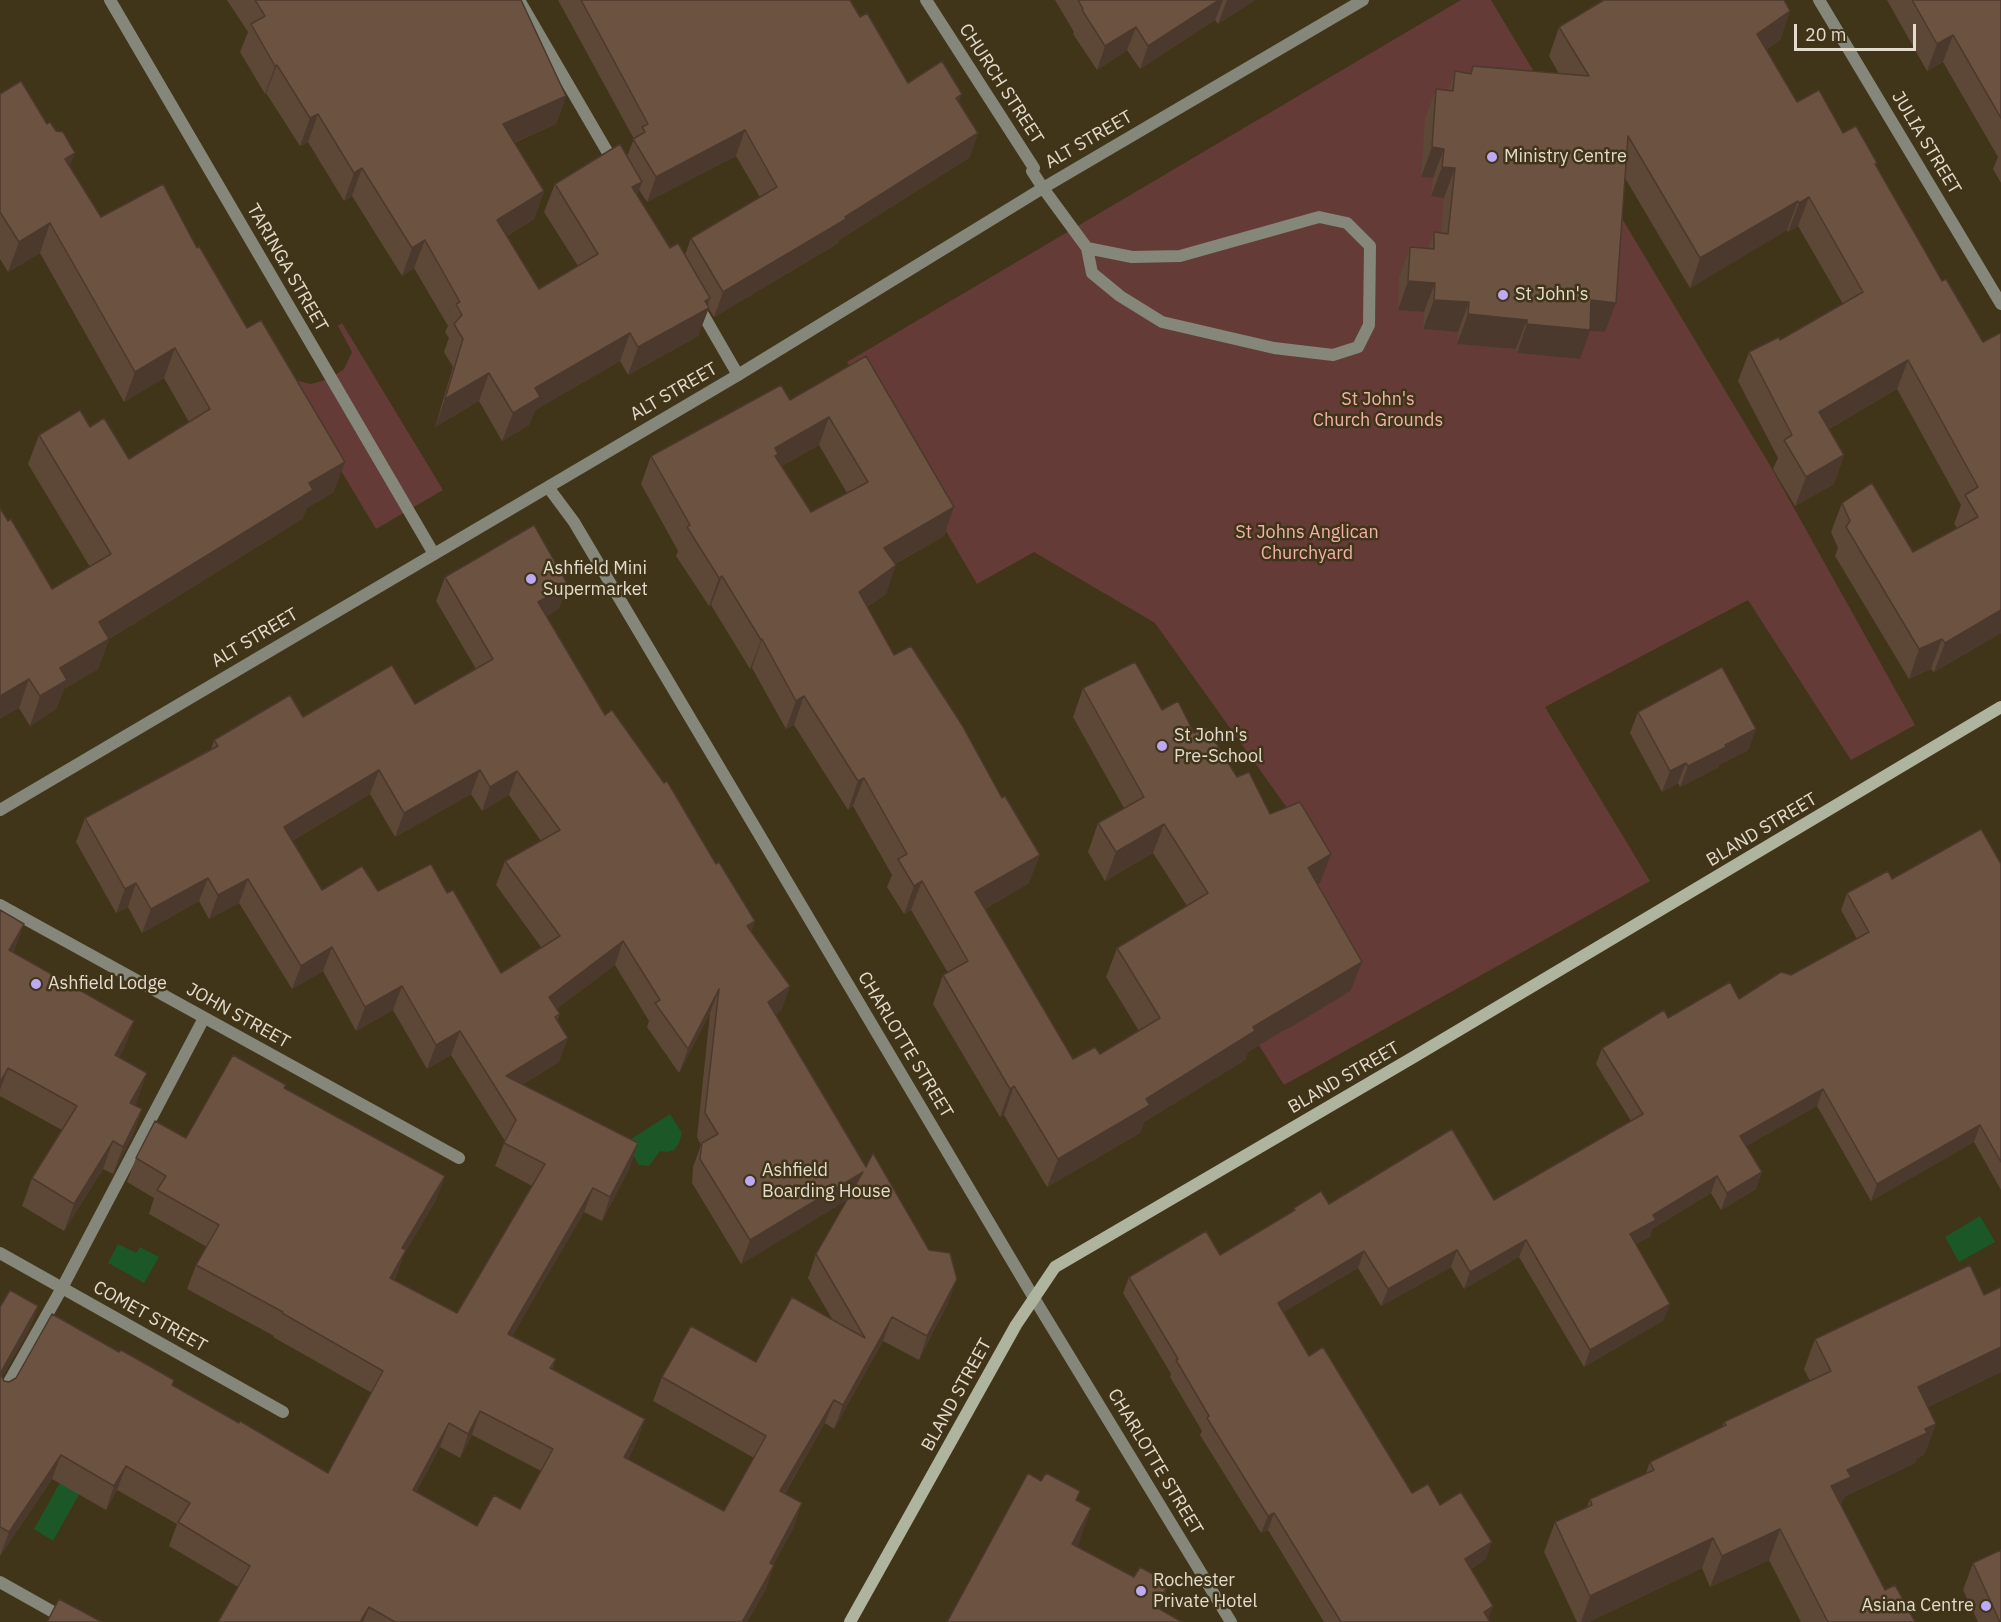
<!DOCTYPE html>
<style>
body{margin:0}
#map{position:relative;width:2001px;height:1622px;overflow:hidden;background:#403419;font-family:"IBM Plex Sans",sans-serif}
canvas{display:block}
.scale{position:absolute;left:1794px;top:24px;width:122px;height:27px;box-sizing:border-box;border:3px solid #e3dccc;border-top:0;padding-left:8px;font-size:18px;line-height:21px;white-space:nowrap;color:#e3dccc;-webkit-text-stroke:4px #403419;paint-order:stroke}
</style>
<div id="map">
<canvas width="2001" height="1622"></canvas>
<div class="scale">20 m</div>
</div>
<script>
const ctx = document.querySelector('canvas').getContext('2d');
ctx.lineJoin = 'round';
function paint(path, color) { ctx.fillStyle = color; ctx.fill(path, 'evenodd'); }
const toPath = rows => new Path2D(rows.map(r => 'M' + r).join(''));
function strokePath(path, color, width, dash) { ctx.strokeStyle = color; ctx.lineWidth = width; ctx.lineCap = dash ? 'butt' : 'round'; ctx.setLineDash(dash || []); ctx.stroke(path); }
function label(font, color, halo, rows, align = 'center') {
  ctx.font = font + ' "IBM Plex Sans",sans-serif'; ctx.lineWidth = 5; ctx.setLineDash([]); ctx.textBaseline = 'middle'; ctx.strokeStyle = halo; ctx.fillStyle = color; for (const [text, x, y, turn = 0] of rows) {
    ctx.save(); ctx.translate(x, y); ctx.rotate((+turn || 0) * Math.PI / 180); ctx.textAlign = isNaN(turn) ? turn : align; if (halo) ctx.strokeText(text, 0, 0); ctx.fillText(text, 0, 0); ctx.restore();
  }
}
paint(toPath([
 [1461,0,1491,0,1771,467,1915,725,1851,760,1748,600,1545,707,1650,881,1284,1085,1253,1036,1289,1028,1350,991,1297,896,1300,826,1155,623,1034,552,977,584,847,362],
 [342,323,443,490,376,529,274,359,294,380,311,384,329,379,344,369,352,352,338,326]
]), '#653b37');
paint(toPath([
 [670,1114,682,1133,679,1143,674,1150,667,1152,660,1151,649,1166,639,1165,625,1143],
 [1980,1216,1995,1242,1959,1262,1945,1237],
 [118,1244,136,1253,140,1247,159,1257,144,1283,108,1263],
 [67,1470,87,1480,53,1541,34,1529]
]), '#1c5728');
strokePath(toPath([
 [519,0,615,165],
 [1043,188,1087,248,1132,257,1180,256,1319,217,1347,223,1370,246,1369,325,1358,347,1333,355,1274,348,1162,322,1120,296,1092,273,1087,248],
 [697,304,738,375],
 [0,1398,62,1288,204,1018],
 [0,1582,71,1622]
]), '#848779', 12);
strokePath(toPath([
 [110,0,434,554],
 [926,0,1034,168,1032,171,1043,188],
 [1819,0,2001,304],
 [548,487,574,522,1034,1298,1231,1622],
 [0,810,738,375,1043,188,1363,0],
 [0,905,459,1158],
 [0,1253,283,1412]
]), '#848779', 12);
strokePath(toPath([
 [850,1622,1016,1325,1055,1267,1412,1058,2001,707]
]), '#afb49e', 12);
paint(toPath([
 [227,0,521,0,566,96,556,124,514,143,544,191,534,219,507,236,539,289,578,266,544,212,555,184,627,156,634,139,558,0,850,0,860,17,908,83,959,102,978,133,969,158,839,240,837,244,714,317,708,308,698,336,628,375,620,361,535,410,529,425,502,441,479,401,435,427,453,367,444,352,449,338,445,332,448,326,414,268,402,276,352,196,344,201,308,142,300,146,266,93,265,94,240,52,248,32],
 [736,156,760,197,691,238,685,255,670,248,637,195,639,190,647,202],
 [1055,0,1255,0,1218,24,1215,20,1140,69,1127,50,1097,70,1073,34,1074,32],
 [1887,0,2001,0,2001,183,1993,169,1998,157,1943,62,1927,71],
 [1790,11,1780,40,1766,50,1797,102,1843,133,1877,163,1876,166,1942,281,1946,279,2001,633,1934,672,1931,669,1909,679,1835,556,1838,548,1831,532,1842,503,1913,552,1957,528,1954,524,1961,505,1897,389,1829,429,1844,455,1834,484,1795,506,1773,469,1778,458,1738,381,1749,352,1780,340,1843,304,1798,226,1788,232,1787,230,1690,288,1625,178,1605,332,1590,331,1580,359,1517,353,1516,349,1457,344,1458,332,1423,329,1424,312,1398,310,1399,277,1410,247,1428,249,1434,232,1441,233,1444,198,1431,196,1433,178,1421,177,1425,119,1436,89,1448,90,1455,71,1470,74,1473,66,1559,74,1549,56,1559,27],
 [0,94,70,167,101,217,197,248,334,492,307,508,302,519,109,639,98,669,64,689,56,709,30,726,19,708,52,589,90,567,28,464,39,435,90,427,129,459,189,422,164,378,124,402,40,253,8,272,0,259],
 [866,356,954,507,944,536,895,564,886,594,867,607,894,655,1029,883,985,909,1073,1059,1100,1054,1139,1031,1106,977,1117,948,1187,906,1153,853,1105,881,1088,852,1098,823,1124,808,1073,717,1083,688,1162,710,1194,733,1237,777,1270,814,1320,883,1317,885,1362,962,1351,990,1248,1052,1245,1060,1144,1122,1140,1133,1047,1187,1004,1115,1000,1117,933,1004,943,975,948,973,911,910,904,914,887,887,892,875,853,806,848,810,794,725,786,729,752,668,750,669,711,605,709,606,676,556,678,551,641,484,651,456,790,400],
 [819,445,847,493,811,512,782,466],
 [445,577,568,585,559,608,547,616,605,715,716,864,755,921,751,932,790,986,781,1010,775,1015,948,1303,919,1360,883,1341,834,1429,825,1423,785,1493,794,1527,773,1565,766,1589,747,1622,218,1622,238,1587,169,1546,177,1524,117,1490,106,1510,52,1479,0,1556,0,1307,38,1306,29,1330,2,1377,4,1381,9,1382,119,1352,174,1380,172,1385,328,1473,372,1393,273,1337,274,1336,187,1289,196,1265,207,1247,149,1214,154,1198,127,1182,136,1158,186,1138,285,1089,445,1176,436,1200,404,1254,397,1274,394,1280,457,1313,532,1186,495,1166,505,1141,451,1055,427,1069,393,1010,356,1031,323,971,292,989,239,903,209,919,199,901,142,933,128,907,116,913,76,842,85,818,211,749,214,740,303,717,415,704,476,669,436,601],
 [370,794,395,837,471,794,482,811,509,795,541,841,505,861,496,885,541,947,501,973,447,893,322,890,292,841],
 [615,965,649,1021,647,1027,679,1073,710,1013,697,1137,701,1145,693,1167,692,1183,741,1264,847,1200,816,1254,808,1278,832,1319,756,1362,662,1377,653,1401,754,1458,724,1511,628,1459,636,1443,645,1419,552,1369,556,1359,512,1336,584,1212,602,1221,630,1167,523,1084,559,1062,557,1020,560,1014,556,1009],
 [472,1435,541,1471,520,1509,477,1526,416,1492,440,1447,460,1458],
 [1638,712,1756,729,1748,750,1719,765,1719,767,1680,787,1678,783,1662,792,1630,733],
 [2001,864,2001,1190,1974,1142,1871,1201,1817,1106,1746,1146,1756,1189,1721,1210,1711,1193,1652,1229,1650,1237,1636,1244,1664,1320,1584,1367,1519,1257,1464,1289,1451,1267,1381,1306,1358,1268,1283,1312,1309,1356,1412,1493,1440,1505,1486,1559,1471,1569,1493,1606,1488,1619,1490,1622,1324,1622,1268,1530,1261,1533,1200,1435,1202,1431,1170,1377,1171,1374,1123,1293,1129,1277,1220,1255,1293,1211,1294,1208,1329,1204,1494,1200,1631,1121,1596,1064,1602,1048,1668,1018,1739,999,1791,975,1857,939,1841,910,1847,893,1892,879],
 [0,910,14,953,134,1021,124,1048,119,1057,137,1101,135,1105,142,1109,132,1137,113,1174,103,1169,64,1231,22,1206,32,1178,62,1130,0,1096],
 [1815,1339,2001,1372,1928,1407,1925,1454,1917,1458,1915,1463,1844,1497,1841,1505,1885,1590,1915,1622,1801,1622,1769,1560,1710,1587,1702,1568,1589,1622,1577,1622,1544,1552,1555,1522,1587,1507,1590,1499,1646,1473,1650,1462,1722,1427,1724,1422,1810,1381,1804,1369],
 [1973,1563,2001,1622,1978,1622,1963,1590]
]), '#5d4737');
paint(toPath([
 [1219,0,1223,0,1215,20,1140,69,1148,46],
 [1227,0,1255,0,1218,24],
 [1790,11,1780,40,1746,63,1757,34],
 [1136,27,1127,50,1097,70,1105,46],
 [1953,35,1943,62,1927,71,1937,44],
 [277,65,266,93,265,94,275,66],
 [962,94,953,119,956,98],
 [566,96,556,124,492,152,503,124],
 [318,114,308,142,300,146,310,118],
 [745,130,736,156,647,202,656,177],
 [978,133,969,158,839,240,837,244,714,317,723,292],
 [1432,147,1444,149,1433,178,1421,177],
 [75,153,64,182,65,159],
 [1442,167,1455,168,1444,198,1431,196],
 [362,168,352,196,344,201,354,173],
 [642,182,632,210,632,187],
 [544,191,534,219,487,248,497,220],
 [1809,197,1798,226,1788,232,1799,203],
 [1798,201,1787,230,1690,288,1700,258],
 [50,223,40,253,8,272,19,242],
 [425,240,414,268,402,276,412,248],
 [1408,281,1435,283,1424,312,1398,310],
 [710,298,706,309,709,308,698,336,628,375,638,347],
 [1434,300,1469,302,1458,332,1423,329],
 [1591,300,1616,303,1605,332,1590,331,1580,359,1517,353,1527,324],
 [1468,314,1527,320,1516,349,1457,344],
 [630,333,620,361,535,410,529,425,502,441,513,413,535,388],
 [175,348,164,378,124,402,135,372],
 [1908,360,1897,389,1808,441,1819,412],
 [489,373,479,401,435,427,445,399],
 [829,417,819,445,772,472,775,448],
 [1844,455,1834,484,1795,506,1806,477],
 [345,462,334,492,307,508,302,519,94,648,109,639,98,669,64,689,56,709,30,726,40,696,60,668,99,622,309,483],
 [954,507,944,536,873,576,884,548],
 [896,565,886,594,848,620,859,592],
 [722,576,711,605,709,606,719,578],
 [568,585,559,608,530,626,538,602],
 [2001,610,2001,633,1934,672,1945,643],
 [762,639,752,668,750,669,761,640],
 [1942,639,1931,669,1909,679,1919,649],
 [29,679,19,708,0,719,0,696],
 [804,696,794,725,786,729,796,701],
 [1756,729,1748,750,1719,765,1719,767,1680,787,1688,766],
 [1686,763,1678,783,1662,792,1670,771],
 [379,770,370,794,275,851,284,827],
 [480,770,471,794,395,837,404,813],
 [517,771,509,795,482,811,490,787],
 [864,778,853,806,848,810,858,781],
 [1164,824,1153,853,1105,881,1116,852],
 [1331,854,1320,883,1297,896,1308,868],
 [1040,855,1029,883,964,921,975,892],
 [208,878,199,901,142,933,151,909],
 [248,879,239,903,209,919,218,895],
 [922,881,911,910,904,914,914,886],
 [136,883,128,907,116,913,125,889],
 [755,921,746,945,747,926],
 [24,924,14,952,0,977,9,950],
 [623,941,615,965,540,1021,549,997],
 [332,947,323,971,292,989,301,966],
 [1362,962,1351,990,1248,1052,1245,1060,1144,1122,1140,1133,1047,1187,1058,1159,1253,1027],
 [402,986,393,1010,356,1031,365,1007],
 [790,986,781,1010,759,1026,768,1002],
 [719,989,710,1013,679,1073,688,1049],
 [134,1021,124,1048,105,1082,115,1055],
 [460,1031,451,1055,427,1069,436,1045],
 [568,1038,559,1062,501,1097,506,1076],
 [8,1068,0,1090,0,1082],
 [147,1073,137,1101,120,1130,130,1103],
 [1014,1086,1004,1115,1000,1117,1010,1089],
 [1823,1089,1817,1106,1734,1153,1740,1136],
 [142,1109,132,1137,113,1174,123,1147],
 [1980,1125,1974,1142,1871,1201,1877,1184],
 [113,1141,103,1169,64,1231,74,1204],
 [638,1143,630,1167,602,1221,610,1197],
 [863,1172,854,1196,741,1264,750,1240],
 [1762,1172,1756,1189,1721,1210,1727,1193],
 [445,1176,436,1200,404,1254,397,1274,381,1302,402,1248],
 [1717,1176,1711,1193,1652,1229,1650,1237,1624,1251,1630,1234,1653,1215],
 [593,1188,584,1212,500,1358,508,1334],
 [1526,1240,1519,1257,1464,1289,1470,1272],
 [1457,1250,1451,1267,1381,1306,1388,1289],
 [1364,1251,1358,1268,1271,1320,1278,1303],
 [957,1279,948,1303,919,1360,927,1336],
 [1670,1304,1664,1320,1584,1367,1590,1350],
 [38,1306,29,1330,0,1381,2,1370],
 [892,1317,883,1341,834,1429,843,1405],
 [2001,1347,2001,1372,1907,1417,1918,1387],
 [834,1400,825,1423,772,1514,780,1491],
 [480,1411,472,1435,460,1458,468,1434],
 [645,1419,636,1443,616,1481,624,1457],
 [449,1423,440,1447,404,1514,413,1490],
 [1936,1424,1925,1454,1917,1458,1915,1463,1844,1497,1840,1508,1831,1486,1847,1470],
 [61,1455,52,1479,0,1556,9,1532],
 [126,1466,117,1490,106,1510,114,1486],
 [802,1503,794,1527,761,1587,770,1563],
 [1091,1508,1076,1551,1072,1544],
 [1274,1513,1268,1530,1261,1533,1268,1516],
 [1780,1529,1769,1560,1710,1587,1722,1556],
 [1713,1538,1702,1568,1589,1622,1581,1622,1590,1596],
 [1492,1542,1486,1559,1459,1576,1465,1559],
 [774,1565,766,1589,747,1622,742,1622],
 [1169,1583,1155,1622,1156,1607],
 [1493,1606,1487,1622,1484,1612],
 [369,1607,363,1622,360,1622]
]), '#4c392d');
const building = toPath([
 [255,0,521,0,566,96,503,124,544,191,497,220,539,289,598,254,555,184,620,144,642,182,632,187,670,248,678,243,710,298,705,301,709,308,638,347,630,333,535,388,540,397,513,413,489,373,445,399,463,339,454,324,462,315,456,304,460,302,425,240,412,248,362,168,354,173,318,114,310,118,277,65,275,66,251,24,265,16,255,0],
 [581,0,850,0,860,17,867,13,908,83,942,61,962,94,956,98,978,133,845,217,846,219,723,292,691,238,777,187,745,130,656,177,633,139,645,132,642,127,648,124,581,0],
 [1078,0,1219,0,1148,46,1136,27,1105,46,1082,10,1083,9,1078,0],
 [1604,0,1784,0,1790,11,1757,34,1797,102,1819,90,1843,133,1856,126,1877,163,1875,164,1942,281,1946,279,1983,342,2000,333,2001,334,2001,610,1945,643,1942,639,1919,649,1846,527,1850,521,1842,503,1872,483,1913,552,1978,517,1965,495,1978,487,1908,360,1819,412,1844,455,1806,477,1784,440,1792,435,1749,352,1779,337,1780,340,1863,292,1809,197,1799,203,1798,201,1700,258,1628,136,1616,303,1591,300,1590,330,1527,324,1527,320,1468,314,1469,302,1434,300,1435,283,1408,281,1410,247,1434,249,1434,232,1448,234,1455,168,1442,167,1444,149,1432,147,1436,89,1453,91,1455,71,1471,74,1473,66,1589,76,1559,27,1604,0],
 [1912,0,2001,0,2001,118,1953,35,1937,44,1912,0],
 [21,81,47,124,50,122,56,131,63,132,75,153,65,159,101,217,163,184,197,248,199,246,247,328,261,320,345,462,309,483,313,490,99,622,109,639,60,668,67,680,40,696,29,679,0,696,0,508,8,521,11,519,52,589,111,554,39,435,80,410,90,427,104,418,129,459,210,409,175,348,135,372,50,223,19,242,0,212,0,94,21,81],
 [866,356,954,507,884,548,896,565,859,592,894,655,911,646,962,725,1002,798,1005,796,1040,855,975,892,1073,1059,1095,1047,1100,1054,1160,1018,1117,948,1208,893,1164,824,1116,852,1098,823,1144,797,1083,688,1135,662,1162,710,1178,701,1194,733,1207,728,1237,777,1249,772,1270,814,1300,802,1331,854,1308,868,1362,962,1253,1027,1255,1031,1146,1099,1150,1105,1058,1159,1014,1086,1010,1089,943,975,968,961,922,881,914,886,898,859,907,854,864,778,858,781,804,696,796,701,762,639,761,640,722,576,719,578,687,527,690,525,651,456,781,385,790,400,866,356],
 [829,417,868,482,811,512,775,456,778,454,775,448,829,417],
 [534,525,568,585,538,602,605,715,612,710,664,783,667,781,716,864,719,862,755,921,747,926,790,986,768,1002,866,1167,873,1153,929,1250,950,1253,957,1279,927,1336,892,1317,843,1405,834,1400,780,1491,802,1503,770,1563,774,1565,742,1622,395,1622,369,1607,360,1622,218,1622,250,1566,178,1522,190,1503,126,1466,114,1486,61,1455,9,1532,0,1527,0,1307,10,1290,38,1306,2,1370,1,1375,4,1381,9,1382,16,1378,52,1314,119,1352,121,1350,174,1380,172,1385,239,1423,240,1421,328,1473,383,1371,282,1313,283,1312,196,1265,219,1225,157,1190,166,1176,136,1158,155,1121,186,1138,233,1055,286,1085,284,1088,445,1176,402,1248,406,1250,390,1278,457,1313,545,1164,504,1143,516,1120,460,1031,436,1045,402,986,365,1007,332,947,301,966,248,879,218,895,208,878,151,909,136,883,125,889,85,818,218,746,214,740,290,695,303,717,392,665,415,704,493,659,445,577,534,525],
 [379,770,404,813,480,770,490,787,517,771,560,830,505,861,560,936,501,973,453,890,447,893,431,864,378,891,362,866,322,890,284,827,379,770],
 [623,941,660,1000,655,1003,688,1049,719,989,705,1113,718,1134,702,1143,700,1159,750,1240,863,1172,816,1254,865,1338,792,1297,756,1362,691,1326,662,1377,766,1436,724,1511,624,1457,645,1419,550,1368,556,1359,508,1334,593,1188,610,1197,638,1143,506,1076,568,1038,555,1017,560,1014,549,997,623,941],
 [480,1411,553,1449,520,1509,494,1495,477,1526,413,1490,449,1423,468,1434,480,1411],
 [1722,667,1756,729,1725,745,1726,747,1688,766,1686,763,1670,771,1638,712,1722,667],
 [1981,829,2001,864,2001,1162,1980,1125,1877,1184,1823,1089,1740,1136,1762,1172,1727,1193,1717,1176,1653,1215,1656,1220,1630,1234,1670,1304,1590,1350,1526,1240,1470,1272,1457,1250,1388,1289,1364,1251,1278,1303,1309,1356,1323,1347,1412,1493,1428,1484,1440,1505,1461,1492,1492,1542,1465,1559,1493,1606,1484,1612,1490,1622,1341,1622,1274,1513,1268,1516,1207,1418,1209,1416,1176,1360,1178,1359,1129,1277,1206,1231,1220,1255,1295,1210,1294,1208,1321,1191,1329,1204,1452,1129,1494,1200,1643,1114,1602,1048,1664,1010,1668,1018,1730,982,1739,999,1781,972,1791,975,1869,932,1847,893,1888,871,1892,879,1981,829],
 [0,910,24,924,9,950,134,1021,115,1055,147,1073,130,1103,142,1109,123,1147,113,1141,74,1204,32,1178,77,1106,8,1068,0,1082,0,910],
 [1970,1265,1984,1295,2001,1287,2001,1347,1918,1387,1936,1424,1925,1429,1927,1433,1847,1470,1851,1477,1831,1486,1885,1590,1895,1585,1915,1622,1828,1622,1780,1529,1722,1556,1713,1538,1590,1596,1555,1522,1592,1505,1590,1499,1654,1470,1650,1462,1726,1425,1724,1422,1831,1371,1815,1339,1970,1265],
 [1028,1473,1041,1481,1046,1473,1080,1491,1076,1500,1091,1508,1072,1544,1134,1577,1140,1567,1169,1583,1156,1607,1182,1622,947,1622,1028,1473],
 [2001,1550,2001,1622,2000,1622,1973,1563,2001,1550],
 [59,1599,102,1622,47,1622,59,1599]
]);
paint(building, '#6c5240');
strokePath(building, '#4c392d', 1.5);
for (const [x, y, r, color] of [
 [1492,157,6,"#bea9f5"],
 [1503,295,6,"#bea9f5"],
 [531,579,6,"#bea9f5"],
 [1162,746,6,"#bea9f5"],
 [36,984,6,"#bea9f5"],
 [750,1181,6,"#bea9f5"],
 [1141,1591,6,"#bea9f5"],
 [1986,1606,6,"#bea9f5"]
]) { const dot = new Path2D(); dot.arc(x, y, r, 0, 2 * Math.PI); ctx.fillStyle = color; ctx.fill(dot); strokePath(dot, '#403419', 2); }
label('18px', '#e3dccc', '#403419', [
 ["CHURCH STREET",1001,84,57],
 ["ALT STREET",1089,140,-30],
 ["JULIA STREET",1926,143,59],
 ["TARINGA STREET",287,268,60],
 ["ALT STREET",674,392,-30],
 ["ALT STREET",255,638,-31],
 ["BLAND STREET",1762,830,-31],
 ["JOHN STREET",238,1016,29],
 ["CHARLOTTE STREET",905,1045,59],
 ["BLAND STREET",1344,1078,-30],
 ["COMET STREET",150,1317,29],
 ["BLAND STREET",957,1395,-61],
 ["CHARLOTTE STREET",1155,1462,59]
]);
label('18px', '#e3dccc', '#403419', [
 ["Ministry Centre",1504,157],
 ["St John's",1515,295],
 ["Ashfield Mini",543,569],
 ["Supermarket",543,590],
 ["St John's",1174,736],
 ["Pre-School",1174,757],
 ["Ashfield Lodge",48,984],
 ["Ashfield",762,1171],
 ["Boarding House",762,1192],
 ["Rochester",1153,1581],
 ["Private Hotel",1153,1602],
 ["Asiana Centre",1974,1606,"right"]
], 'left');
label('18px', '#f2b2aa', '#403419', [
 ["St John's",1378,400],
 ["Church Grounds",1378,421],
 ["St Johns Anglican",1307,533],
 ["Churchyard",1307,554]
]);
</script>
